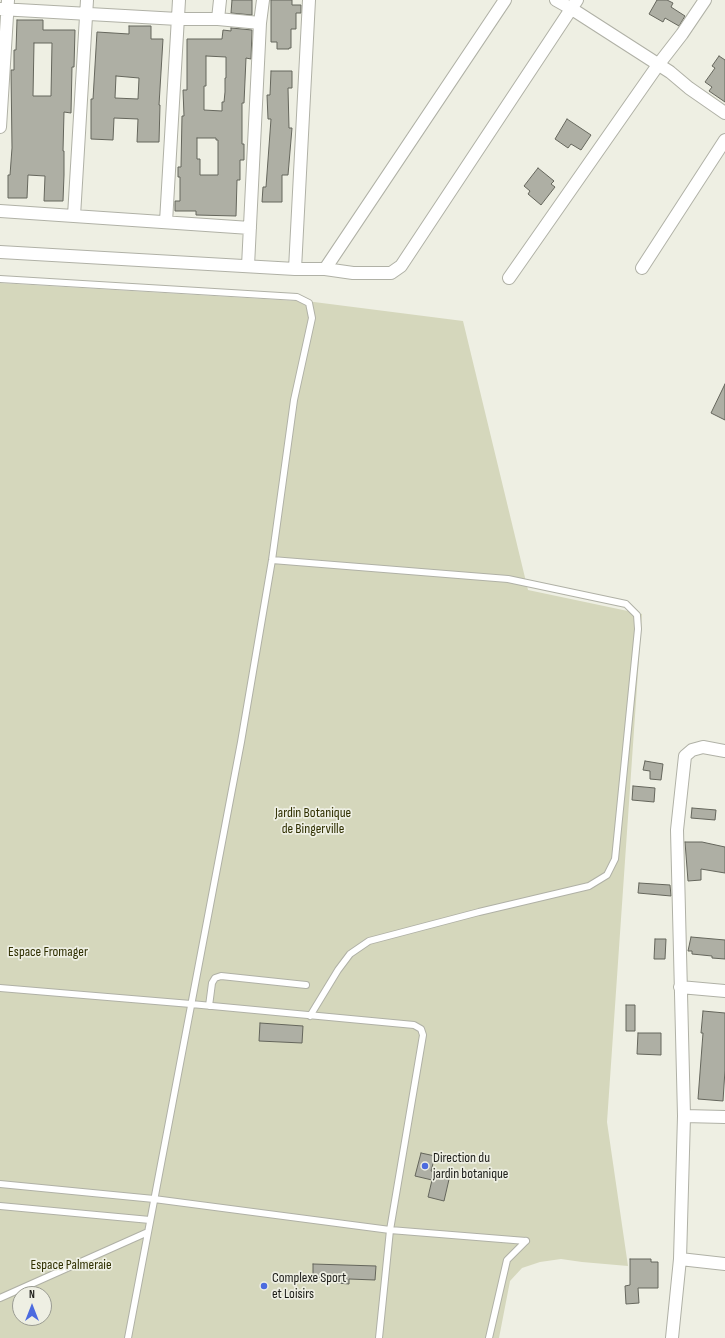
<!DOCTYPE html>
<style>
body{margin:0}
#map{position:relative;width:725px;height:1338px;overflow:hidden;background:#eeefe3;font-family:"Sofia Sans Condensed",sans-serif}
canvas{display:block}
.north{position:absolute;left:12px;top:1286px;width:40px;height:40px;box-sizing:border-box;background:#eeefe3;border:1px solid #9a9b92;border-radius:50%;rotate:0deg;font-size:11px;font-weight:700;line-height:16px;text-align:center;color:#1c1c18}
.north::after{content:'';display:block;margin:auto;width:14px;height:18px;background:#4c6bdf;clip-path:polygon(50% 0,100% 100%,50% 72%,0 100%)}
</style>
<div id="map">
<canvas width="725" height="1338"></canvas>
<div class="north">N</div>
</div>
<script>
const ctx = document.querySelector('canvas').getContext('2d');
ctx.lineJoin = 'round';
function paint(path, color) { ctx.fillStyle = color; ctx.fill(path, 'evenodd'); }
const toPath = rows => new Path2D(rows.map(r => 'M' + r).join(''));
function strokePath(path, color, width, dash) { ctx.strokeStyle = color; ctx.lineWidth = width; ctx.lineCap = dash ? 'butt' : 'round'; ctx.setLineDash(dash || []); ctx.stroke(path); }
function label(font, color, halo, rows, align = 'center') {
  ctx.font = font + ' "Sofia Sans Condensed",sans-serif'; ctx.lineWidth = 3.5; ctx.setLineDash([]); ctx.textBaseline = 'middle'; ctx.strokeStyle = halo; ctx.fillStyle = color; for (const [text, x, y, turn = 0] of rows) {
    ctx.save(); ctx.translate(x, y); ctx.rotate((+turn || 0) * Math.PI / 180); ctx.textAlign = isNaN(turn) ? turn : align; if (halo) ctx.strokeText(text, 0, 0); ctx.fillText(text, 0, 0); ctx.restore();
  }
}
paint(toPath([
 [0,283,314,302,463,321,528,590,642,614,607,1122,628,1266,582,1262,561,1259,540,1262,522,1268,510,1281,499,1338,0,1338],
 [20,1294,44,1294,44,1318,20,1318]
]), '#d5d7bc');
const building = toPath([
 [232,0,252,0,252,15,231,13,232,0],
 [271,0,292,0,292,5,301,5,301,13,296,13,296,29,291,29,291,48,289,48,289,49,277,49,277,42,271,42,271,0],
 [657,0,667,0,673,3,671,7,685,16,679,26,665,18,663,22,649,14,657,0],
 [17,20,43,20,43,30,75,30,74,67,72,67,71,113,64,112,63,151,64,151,64,175,63,201,44,201,45,176,28,175,27,198,8,198,8,175,10,175,12,148,11,70,14,70,14,50,16,50,17,20],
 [34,43,52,43,51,96,33,96,34,43],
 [129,26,151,26,151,39,163,39,159,105,160,105,159,142,137,142,138,119,114,118,113,140,91,139,91,99,93,99,97,32,129,34,129,26],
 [116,76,139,78,138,99,115,98,116,76],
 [231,28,252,30,252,32,251,59,246,58,244,103,242,103,242,144,244,144,244,160,240,160,240,180,237,180,236,216,196,215,196,211,175,211,175,201,180,201,180,177,178,177,178,167,181,167,182,116,184,116,183,90,187,90,187,39,222,39,223,30,231,31,231,28],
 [206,56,226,57,226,78,225,78,225,92,224,102,222,102,222,111,204,110,204,86,206,86,206,56],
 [197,138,216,138,216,140,218,140,218,175,200,175,200,159,197,159,197,138],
 [719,56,725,60,725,102,709,91,712,87,705,82,715,68,712,66,719,56],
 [271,71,292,71,292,88,288,88,289,128,292,128,288,175,282,175,282,202,262,202,263,187,266,187,271,119,268,119,267,95,270,95,271,71],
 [567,119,591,135,581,150,571,144,568,148,555,139,567,119],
 [538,168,554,181,551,184,555,187,541,205,528,194,530,191,524,186,538,168],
 [725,384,725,420,711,413,725,384],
 [645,761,663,764,661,780,650,779,650,771,643,770,645,761],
 [633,786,655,788,654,802,632,800,633,786],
 [692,808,716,810,715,820,691,818,692,808],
 [685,842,702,842,725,847,725,873,701,869,701,880,688,881,685,842],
 [639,883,670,885,671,896,638,893,639,883],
 [691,937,725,940,725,959,712,958,712,956,692,954,692,951,688,951,691,937],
 [655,939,666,939,665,959,654,959,655,939],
 [626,1005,635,1005,635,1031,626,1031,626,1005],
 [703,1011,725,1013,725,1070,723,1101,698,1099,703,1033,701,1033,703,1011],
 [260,1023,303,1026,302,1043,259,1041,260,1023],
 [638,1033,661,1033,661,1055,637,1054,638,1033],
 [421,1153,435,1156,431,1171,450,1175,444,1201,428,1197,432,1180,415,1176,421,1153],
 [630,1259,651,1259,651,1262,658,1262,658,1288,638,1288,639,1303,626,1304,625,1286,630,1285,630,1259],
 [313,1264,376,1266,375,1280,349,1279,349,1284,337,1283,338,1278,313,1277,313,1264]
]);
paint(building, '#aeafa4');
strokePath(building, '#65665c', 1);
const service = toPath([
 [0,279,297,297,309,303,312,318,294,400,272,560,241,742,128,1338],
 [272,560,508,579,626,604,637,615,638,629,615,859,607,875,589,886,479,912,369,941,350,954,338,970,310,1016],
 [0,988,191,1004,414,1025,421,1029,423,1035,390,1230,379,1338],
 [209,1006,212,983,215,978,221,976,306,985],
 [0,1184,154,1199,390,1230,526,1241],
 [0,1206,150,1220],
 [0,1298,148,1232],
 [489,1338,507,1260,526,1241]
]);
const minor = toPath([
 [556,0,572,9,670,72,689,88,725,113],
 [0,9,178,19,218,19,260,23],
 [218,19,220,0],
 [0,127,8,0],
 [0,211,250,228],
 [74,216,87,0],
 [166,222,179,0],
 [0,252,295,269,325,269,353,273,391,273,401,266,577,0],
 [248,266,260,23,263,0],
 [642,268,725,140],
 [295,269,309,0],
 [325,269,505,0],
 [509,278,658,65,682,34,705,0],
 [680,987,725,991],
 [684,1116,725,1117],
 [680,1259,725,1264],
 [672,1338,680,1259,684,1116,677,830,685,756,692,750,703,747,725,751]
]);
strokePath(service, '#b0b1a6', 8);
strokePath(minor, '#b0b1a6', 14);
strokePath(service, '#fff', 6);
strokePath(minor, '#fff', 12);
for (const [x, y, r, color] of [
 [425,1166,4,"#4c6bdf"],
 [264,1286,4,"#4c6bdf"]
]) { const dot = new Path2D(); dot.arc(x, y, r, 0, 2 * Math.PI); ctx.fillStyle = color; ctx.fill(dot); strokePath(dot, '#eeefe3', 1.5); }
label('14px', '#2f2f00', '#eeefe3', [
 ["Jardin Botanique",313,813],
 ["de Bingerville",313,829],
 ["Espace Fromager",48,952],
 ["Espace Palmeraie",71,1265]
]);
label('14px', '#1c1c18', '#eeefe3', [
 ["Direction du",433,1158],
 ["jardin botanique",433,1174],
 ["Complexe Sport",272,1278],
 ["et Loisirs",272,1294]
], 'left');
</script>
